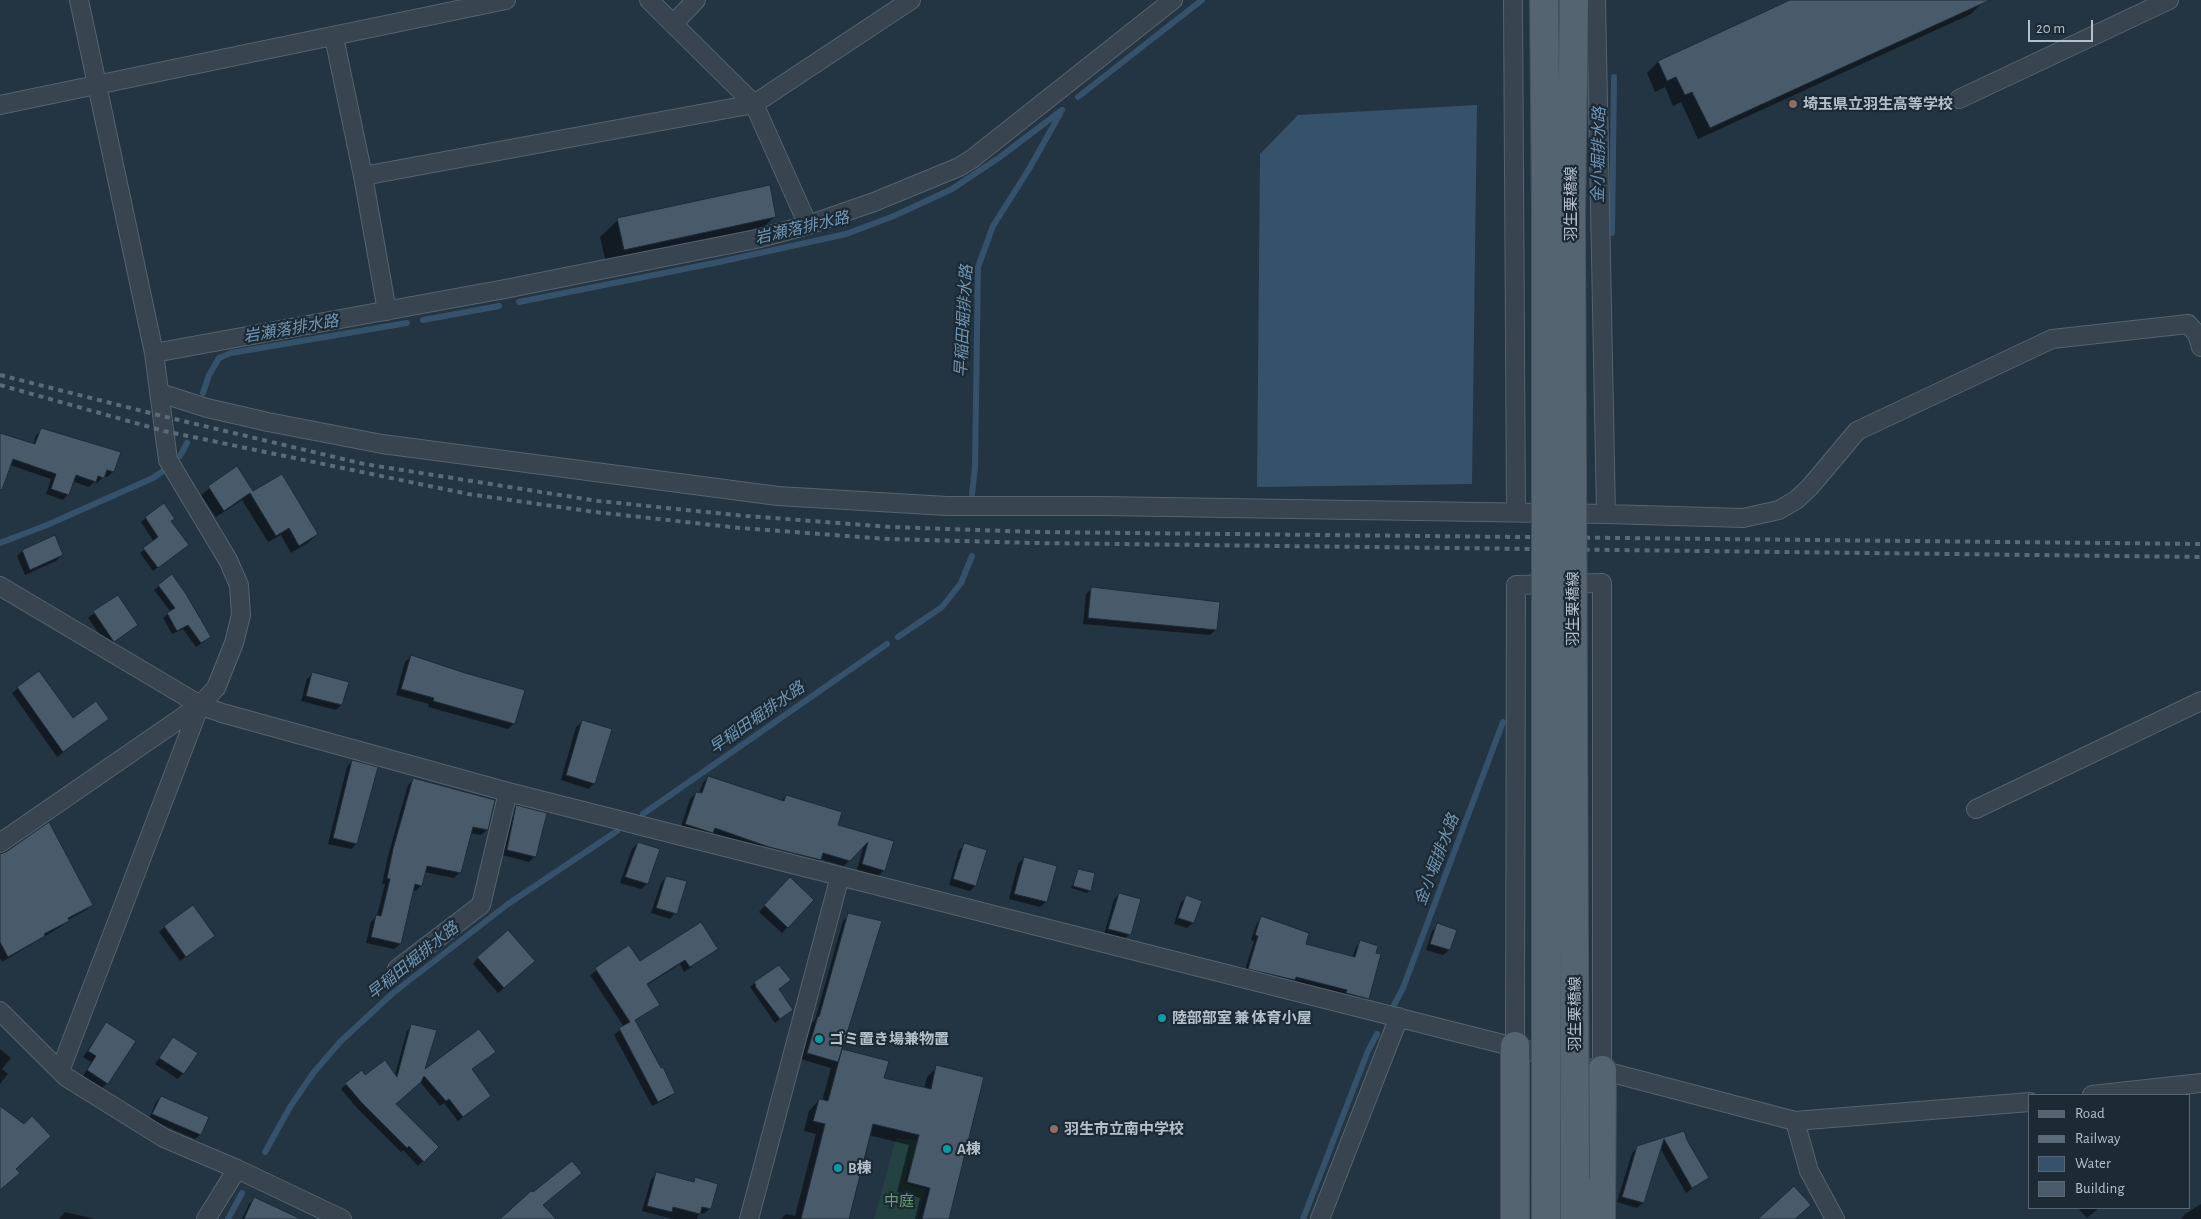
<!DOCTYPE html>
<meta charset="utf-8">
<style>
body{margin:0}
#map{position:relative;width:2201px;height:1219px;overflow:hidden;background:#233442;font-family:"Alegreya Sans",sans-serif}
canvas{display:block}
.legend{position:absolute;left:2028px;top:1094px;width:162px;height:115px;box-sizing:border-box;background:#1c2a36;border:1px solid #596672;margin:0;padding:6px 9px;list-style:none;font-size:15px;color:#b4c0cc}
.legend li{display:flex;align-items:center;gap:10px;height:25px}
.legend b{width:25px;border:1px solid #596672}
.scale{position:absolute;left:2028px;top:20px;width:65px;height:22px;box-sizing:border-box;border:2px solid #b4c0cc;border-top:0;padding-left:6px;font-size:15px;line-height:18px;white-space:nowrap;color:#b4c0cc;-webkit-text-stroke:4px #1c2a36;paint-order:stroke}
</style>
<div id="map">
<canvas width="2201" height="1219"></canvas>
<ul class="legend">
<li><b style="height:6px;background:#556471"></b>Road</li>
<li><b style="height:6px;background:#596a78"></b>Railway</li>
<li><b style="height:14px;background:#36526a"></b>Water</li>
<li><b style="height:14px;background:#495b6b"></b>Building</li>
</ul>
<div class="scale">20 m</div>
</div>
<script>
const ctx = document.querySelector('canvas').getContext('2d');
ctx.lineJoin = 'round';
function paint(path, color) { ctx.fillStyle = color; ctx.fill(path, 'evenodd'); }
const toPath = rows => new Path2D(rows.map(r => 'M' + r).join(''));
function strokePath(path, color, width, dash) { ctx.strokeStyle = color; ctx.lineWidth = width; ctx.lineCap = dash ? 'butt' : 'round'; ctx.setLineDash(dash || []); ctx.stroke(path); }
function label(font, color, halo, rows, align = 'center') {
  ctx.font = font + ' "Alegreya Sans","Noto Sans JP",sans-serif'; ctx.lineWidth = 4.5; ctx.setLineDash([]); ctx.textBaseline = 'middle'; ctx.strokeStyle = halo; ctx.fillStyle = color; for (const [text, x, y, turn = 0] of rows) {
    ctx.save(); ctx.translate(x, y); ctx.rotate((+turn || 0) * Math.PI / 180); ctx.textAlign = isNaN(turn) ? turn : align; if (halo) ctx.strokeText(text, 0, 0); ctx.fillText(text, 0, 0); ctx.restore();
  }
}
paint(toPath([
 [896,1138,927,1141,921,1159,909,1161,904,1183,925,1190,918,1219,874,1219]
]), '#254242');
paint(toPath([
 [1477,105,1472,484,1257,487,1260,154,1298,115]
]), '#36526a');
paint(toPath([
 [1792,0,1982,0,1983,2,1971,14,1698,139,1681,102,1673,106,1665,87,1655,92,1647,73,1658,62],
 [775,216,758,233,607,267,600,237,618,220],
 [42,430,120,453,113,472,107,477,104,476,97,483,94,482,89,487,72,481,68,494,63,500,46,494,51,479,10,465,0,484,0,434,33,445,36,435],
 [237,467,253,492,317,534,309,542,291,553,281,535,268,542,242,500,216,517,201,495],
 [146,518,170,522,182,549,153,571,140,553,154,542,141,522],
 [54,537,62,555,56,561,25,575,17,556,22,551],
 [159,586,209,636,205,641,196,647,183,629,172,634,163,618,171,612,154,590],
 [1092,588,1216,629,1210,635,1083,624,1086,594],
 [117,596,137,625,108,646,88,618],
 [411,656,514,723,508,729,428,707,429,704,396,695,405,662],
 [313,674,341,705,336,710,301,701,307,679],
 [18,688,73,720,108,718,57,757,12,693],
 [582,722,594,783,589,789,561,780,576,727],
 [352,761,356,844,351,849,328,844,347,767],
 [708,777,781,801,786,796,836,826,892,842,884,870,878,876,857,870,864,845,844,866,820,859,814,865,763,852,711,834,707,838,680,830,690,799,696,793,699,793,703,783],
 [414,779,487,830,481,835,470,833,460,872,454,878,424,872,421,885,416,891,413,890,400,944,394,949,366,943,371,922,377,916,385,884,382,884,388,856,408,785],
 [516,806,535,856,529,862,502,855,511,812],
 [638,843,647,884,641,889,620,883,632,849],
 [965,845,975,886,970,891,949,885,959,850],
 [0,855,92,904,86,910,68,920,62,926,2,962,0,958],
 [1024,858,1046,902,1040,907,1009,899,1018,864],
 [1079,870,1090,890,1087,893,1071,888],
 [666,877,675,913,670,919,651,913,661,883],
 [790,879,813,900,782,933,759,912],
 [1119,894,1129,934,1124,940,1104,934,1114,900],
 [1187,897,1193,923,1187,928,1174,924,1181,902],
 [849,915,840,1054,843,1050,883,1079,924,1089,927,1077,937,1067,948,1219,915,1219,920,1198,897,1192,909,1145,868,1135,847,1219,781,1219,786,1214,795,1216,816,1134,804,1131,809,1111,819,1100,822,1101,831,1068,801,1059,812,1023,815,1020,843,921],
 [1262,918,1304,945,1352,958,1356,947,1361,942,1367,998,1362,1003,1244,973,1254,941,1251,940,1257,923],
 [1438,925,1449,950,1443,955,1426,950,1432,931],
 [165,927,213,936,180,961,159,932],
 [629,947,639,963,717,949,684,972,680,964,647,985,659,1005,634,1021,673,1093,668,1098,652,1106,614,1035,624,1027,590,975],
 [478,958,528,967,498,993,473,964],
 [789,980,778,989,792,1010,775,1023,750,987,755,983],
 [106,1024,107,1083,102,1088,83,1076,91,1062,83,1057],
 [412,1026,423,1073,471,1070,484,1101,458,1121,444,1103,440,1106,420,1082,395,1104,437,1147,418,1166,403,1150,401,1152,356,1107,341,1089,361,1072,365,1076,395,1075,407,1031],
 [173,1038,183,1073,178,1079,155,1064],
 [0,1049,11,1058,2,1069,8,1074,0,1084],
 [161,1097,207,1118,200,1135,195,1139,149,1119,156,1102],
 [1683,1133,1707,1178,1686,1193,1660,1148,1643,1203,1637,1208,1617,1202,1632,1153,1638,1147],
 [656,1174,691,1183,696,1178,710,1208,704,1214,699,1213,697,1219,673,1219,642,1211,651,1180],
 [255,1198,291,1214,289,1219,242,1219,249,1204],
 [2201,1204,2201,1219,2181,1219,2185,1214],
 [2078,1208,2099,1208,2087,1218],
 [65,1212,95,1219,59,1219]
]), '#0007');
strokePath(toPath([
 [1078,97,1202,0],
 [1612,233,1614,77],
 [519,302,719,262,846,234,894,216,952,189,1000,157,1062,110],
 [423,320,499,306],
 [203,393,209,375,219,358,231,353,407,323],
 [180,456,187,443],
 [972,494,975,467,978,267,993,226,1029,169,1060,114],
 [0,543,47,525,153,478,163,471],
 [898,637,942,607,961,583,972,556],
 [643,814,887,644],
 [1393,1007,1403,988,1503,722],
 [265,1152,290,1107,314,1072,341,1041,393,993,508,904,617,831],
 [228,1219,242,1193],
 [1303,1219,1368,1051,1377,1034]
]), '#36526a', 6);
const building = toPath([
 [1790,0,1990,0,1710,128,1692,92,1685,95,1676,77,1667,81,1658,61,1790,0],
 [770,185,776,217,624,250,617,218,770,185],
 [41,428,121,452,114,472,107,470,104,478,98,476,96,482,76,475,69,495,51,489,56,474,13,459,2,490,0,489,0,433,35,444,41,428],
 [237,466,253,491,282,474,318,534,299,546,289,528,276,536,250,493,224,511,208,486,237,466],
 [164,503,175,519,171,521,189,545,158,568,143,548,158,537,145,517,164,503],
 [55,535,63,555,30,570,22,550,55,535],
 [172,574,186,594,211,637,201,643,188,625,177,631,167,613,175,608,158,585,172,574],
 [1091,587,1220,602,1217,630,1088,618,1091,587],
 [118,595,138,625,114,642,93,611,118,595],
 [411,655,465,673,525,690,515,724,433,701,434,698,401,689,411,655],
 [39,671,73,718,96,701,109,719,63,752,17,687,39,671],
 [312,672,349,682,342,705,306,696,312,672],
 [582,720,612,729,595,784,566,775,582,720],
 [352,760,378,767,357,844,333,838,352,760],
 [708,776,784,801,786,795,842,812,838,825,894,841,885,871,862,864,868,842,850,861,823,853,821,860,769,847,715,828,713,833,685,824,696,792,702,793,708,776],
 [413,778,495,800,488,830,473,827,461,873,427,866,422,886,415,884,401,944,371,937,376,915,381,916,390,879,387,878,393,849,413,778],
 [516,805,547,813,536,857,507,850,516,805],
 [49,822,93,905,68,918,69,921,44,934,45,936,8,957,0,942,0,854,6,852,49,822],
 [638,842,660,849,648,884,625,877,638,842],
 [964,843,987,850,976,886,953,879,964,843],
 [1024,857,1057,866,1047,902,1014,894,1024,857],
 [1078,869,1095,873,1091,891,1073,886,1078,869],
 [666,876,687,881,677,914,656,908,666,876],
 [790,877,814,900,788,928,764,905,790,877],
 [1119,893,1141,899,1131,935,1108,929,1119,893],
 [1186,895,1202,901,1194,923,1178,918,1186,895],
 [193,905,215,936,186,957,164,926,193,905],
 [848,913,882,921,838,1062,807,1053,818,1016,819,1017,848,913],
 [1261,916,1309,933,1306,944,1355,957,1360,940,1378,946,1376,953,1381,954,1369,999,1346,993,1347,990,1296,977,1295,980,1248,969,1258,936,1255,935,1261,916],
 [701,922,718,949,690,967,685,960,647,984,660,1005,635,1020,661,1068,663,1067,675,1093,658,1102,619,1028,630,1022,595,968,629,945,640,961,701,922],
 [1437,923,1457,930,1450,950,1430,944,1437,923],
 [508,930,535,961,504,988,477,957,508,930],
 [779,965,791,980,779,989,793,1010,780,1019,755,986,756,985,754,982,779,965],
 [106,1022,136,1041,108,1084,87,1070,96,1056,88,1051,106,1022],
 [411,1024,437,1030,425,1069,479,1029,496,1052,472,1069,491,1096,463,1117,449,1099,446,1101,424,1076,421,1082,396,1104,439,1147,424,1162,409,1146,407,1148,361,1102,345,1083,362,1070,365,1075,385,1060,397,1077,411,1024],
 [173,1037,198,1053,184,1074,159,1058,173,1037],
 [842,1049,889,1061,884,1078,931,1089,936,1065,984,1077,949,1219,922,1219,930,1188,907,1182,919,1135,873,1124,849,1219,801,1219,825,1124,813,1121,819,1099,828,1101,842,1049],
 [161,1096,209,1117,201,1135,152,1114,161,1096],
 [0,1106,24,1124,32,1116,51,1136,16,1169,20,1173,0,1190,0,1106],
 [1684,1131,1687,1140,1709,1178,1692,1188,1664,1139,1644,1203,1622,1197,1637,1146,1684,1131],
 [572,1161,582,1173,543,1205,556,1219,500,1219,531,1191,533,1192,572,1161],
 [656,1172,694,1182,695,1177,718,1184,711,1209,702,1207,700,1214,673,1207,672,1212,647,1206,656,1172],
 [1794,1186,1811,1205,1795,1219,1758,1219,1794,1186],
 [254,1197,301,1219,244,1219,254,1197]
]);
paint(building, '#495b6b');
strokePath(building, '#1e2c38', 1);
const minor = toPath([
 [649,0,754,104,808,225],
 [1513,0,1516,513],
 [674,23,696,0],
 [334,37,363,176,387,311],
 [1959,99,2169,0],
 [0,105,506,0],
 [363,176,754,104,911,0],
 [154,353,505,289,756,239,808,225,874,202,959,167,972,159,1173,0],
 [160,393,207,408,268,422,382,444,778,496,947,506,1102,506,1606,514,1596,0],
 [1606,514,1743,518,1779,510,1796,500,1810,487,1857,431,2052,339,2188,324,2197,334,2201,347],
 [0,586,200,705,222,713,508,792,1554,1057],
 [1976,809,2201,701],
 [0,843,200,705,216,688,234,643,241,615,239,585,228,560,168,460,154,353,79,0],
 [397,969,481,905,508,792],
 [0,1011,66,1077,164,1138,237,1169,342,1219],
 [1515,1046,1516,585,1602,583,1602,1070],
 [1593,1068,1795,1121,2030,1102],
 [60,1071,200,705],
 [2092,1095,2201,1083],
 [1795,1121,1809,1171,1835,1219],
 [206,1219,237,1169],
 [749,1219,840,876],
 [1320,1219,1399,1017]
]);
const primary = toPath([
 [1544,0,1546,214],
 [1571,214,1574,0],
 [1515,1046,1515,1219],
 [1546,1219,1546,1180],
 [1575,1219,1575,1179],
 [1601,1219,1602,1070]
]);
strokePath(minor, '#55636f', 20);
strokePath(primary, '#44515d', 30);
strokePath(minor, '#384551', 18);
strokePath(primary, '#556471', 28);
strokePath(toPath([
 [0,375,162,416,364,464,598,501,746,516,891,527,1035,532,2201,544],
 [0,385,164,431,468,494,595,512,740,528,888,539,1034,543,2201,557]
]), '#596a78', 4, [5, 5]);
const primaryBridge = toPath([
 [1546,214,1546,1180],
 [1571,214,1575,1179]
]);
strokePath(primaryBridge, '#44515d', 30, []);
strokePath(primaryBridge, '#556471', 28);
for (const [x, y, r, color] of [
 [1793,104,5,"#8d6e63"],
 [1162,1018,5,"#0f9aa8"],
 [819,1039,5,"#0f9aa8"],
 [1054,1129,5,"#8d6e63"],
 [947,1149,5,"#0f9aa8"],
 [838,1168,5,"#0f9aa8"]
]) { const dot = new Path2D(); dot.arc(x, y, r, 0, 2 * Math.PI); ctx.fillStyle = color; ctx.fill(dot); strokePath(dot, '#1c2a36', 2); }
label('bold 15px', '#b4c0cc', '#1c2a36', [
 ["埼玉県立羽生高等学校",1803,104],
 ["陸部部室 兼 体育小屋",1172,1018],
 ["ゴミ置き場兼物置",829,1039],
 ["羽生市立南中学校",1064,1129],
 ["A棟",957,1149],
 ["B棟",848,1168]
], 'left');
label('15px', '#b4c0cc', '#1c2a36', [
 ["羽生栗橋線",1571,204,-90],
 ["羽生栗橋線",1573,609,-90],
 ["羽生栗橋線",1575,1014,-90]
]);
label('15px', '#699e6f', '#1c2a36', [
 ["中庭",899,1201]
]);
label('italic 16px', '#7295b1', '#1c2a36', [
 ["金小堀排水路",1599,155,-89],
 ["岩瀬落排水路",802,228,-13],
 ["早稲田堀排水路",964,321,-87],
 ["岩瀬落排水路",291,329,-10],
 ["早稲田堀排水路",757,718,-35],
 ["金小堀排水路",1437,860,-69],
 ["早稲田堀排水路",413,961,-39]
]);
</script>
